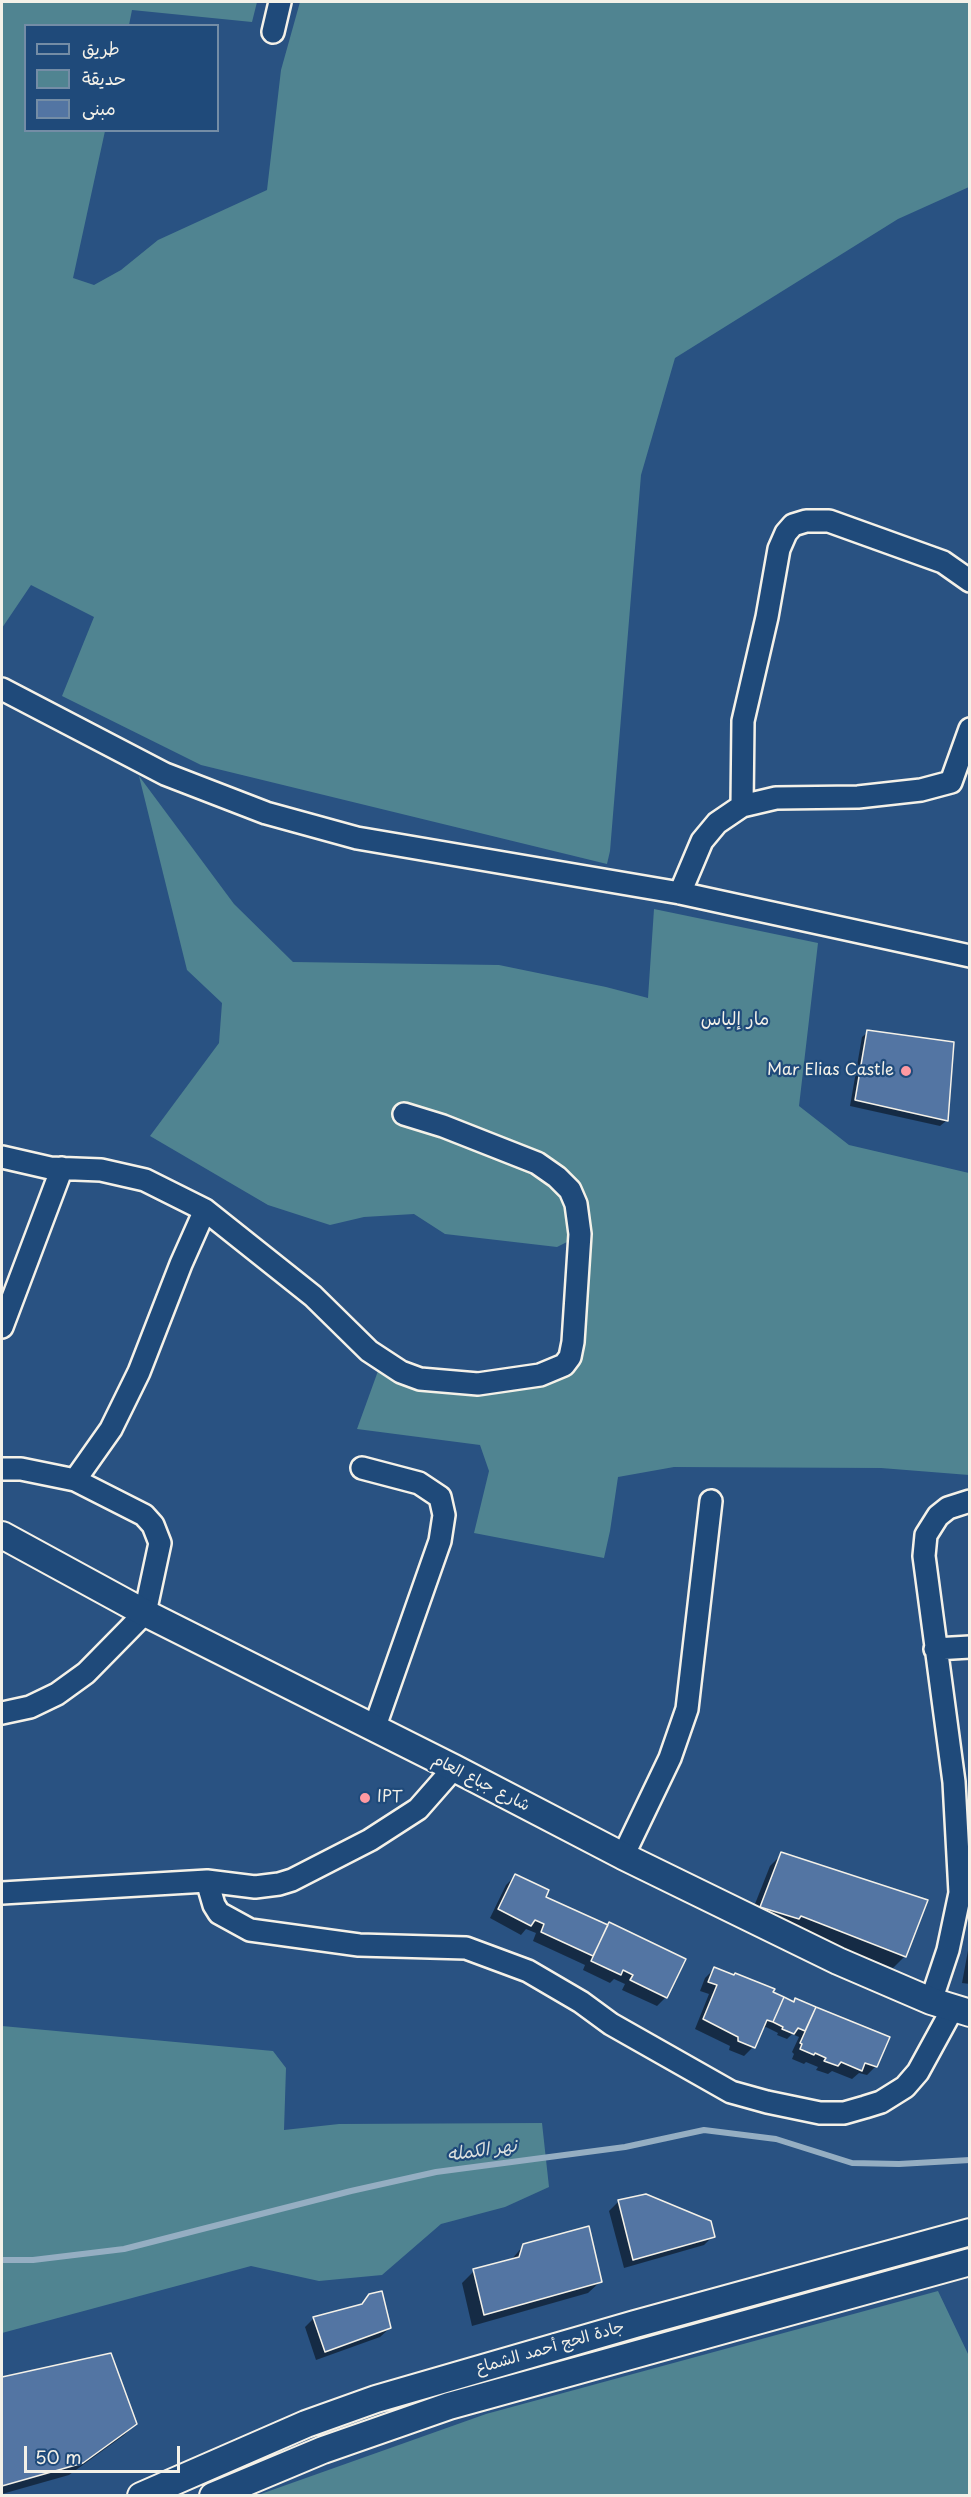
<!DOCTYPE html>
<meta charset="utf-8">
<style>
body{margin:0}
#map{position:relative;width:971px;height:2497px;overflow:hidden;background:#295282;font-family:"Playpen Sans","Playpen Sans Arabic",sans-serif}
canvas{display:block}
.frame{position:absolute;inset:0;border:3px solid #f4f1e8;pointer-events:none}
.legend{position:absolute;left:24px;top:24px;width:195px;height:108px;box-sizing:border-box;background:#1f4a7a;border:2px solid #748da6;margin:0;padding:8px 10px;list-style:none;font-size:18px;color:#f4f1e8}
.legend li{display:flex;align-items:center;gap:12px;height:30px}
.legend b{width:30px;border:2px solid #748da6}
.scale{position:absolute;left:24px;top:2446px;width:156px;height:27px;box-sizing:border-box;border:3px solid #f4f1e8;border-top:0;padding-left:8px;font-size:18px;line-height:21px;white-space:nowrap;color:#f4f1e8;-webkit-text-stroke:4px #1f4a7a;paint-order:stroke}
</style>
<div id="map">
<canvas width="971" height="2497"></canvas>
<div class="frame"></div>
<ul class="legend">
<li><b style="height:8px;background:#1f4a7a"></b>طريق</li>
<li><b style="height:16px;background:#508491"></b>حديقة</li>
<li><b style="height:16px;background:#5375a3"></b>مبنى</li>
</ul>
<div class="scale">50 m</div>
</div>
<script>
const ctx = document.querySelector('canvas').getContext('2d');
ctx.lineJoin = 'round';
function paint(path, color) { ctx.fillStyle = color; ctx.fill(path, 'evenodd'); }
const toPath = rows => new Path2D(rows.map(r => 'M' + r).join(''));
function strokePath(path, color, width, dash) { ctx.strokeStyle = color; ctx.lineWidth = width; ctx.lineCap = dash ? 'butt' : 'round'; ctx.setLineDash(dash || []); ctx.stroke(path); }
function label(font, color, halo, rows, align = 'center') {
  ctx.font = font + ' "Playpen Sans","Playpen Sans Arabic",sans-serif'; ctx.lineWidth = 4.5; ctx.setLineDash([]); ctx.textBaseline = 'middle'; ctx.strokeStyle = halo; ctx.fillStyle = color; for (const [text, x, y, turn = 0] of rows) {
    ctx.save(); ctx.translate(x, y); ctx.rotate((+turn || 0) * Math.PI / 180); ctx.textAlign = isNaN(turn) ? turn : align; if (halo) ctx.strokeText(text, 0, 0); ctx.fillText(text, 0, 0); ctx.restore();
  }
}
paint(toPath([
 [2,2,257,2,252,22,132,10,129,25,26,26,26,130,105,131,73,278,94,285,121,270,158,240,267,190,281,70,300,2,969,2,969,187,898,219,675,358,641,475,610,851,607,864,201,765,62,696,94,617,31,585,2,628],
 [139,776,234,904,293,962,499,965,606,987,648,998,654,909,818,943,799,1106,849,1145,969,1173,969,1475,881,1468,674,1467,618,1477,610,1531,604,1558,474,1533,489,1471,480,1445,357,1429,378,1371,421,1386,486,1389,579,1352,585,1233,557,1247,445,1234,414,1214,364,1217,330,1225,268,1205,150,1136,219,1043,222,1003,187,970],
 [2,2026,273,2051,286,2068,284,2130,339,2124,542,2123,549,2187,505,2207,441,2224,382,2275,319,2281,251,2266,2,2333],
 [938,2291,969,2356,969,2495,258,2495,486,2414]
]), '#508491');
paint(toPath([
 [868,1032,946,1121,940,1126,850,1106,862,1037],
 [782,1854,905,1956,893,1968,789,1928,749,1919,770,1866],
 [515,1876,544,1898,607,1926,666,1997,657,2006,622,1990,625,1984,614,1979,610,1983,583,1970,585,1965,533,1941,536,1933,526,1929,521,1935,490,1918,506,1885],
 [969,1945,970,1945,970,1984,962,1983],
 [714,1969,792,2003,796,2000,816,2009,876,2066,867,2075,859,2073,852,2079,832,2071,828,2074,816,2070,818,2067,806,2062,804,2064,792,2059,794,2054,792,2052,799,2037,792,2034,787,2039,777,2035,778,2033,766,2027,761,2030,753,2047,744,2056,729,2050,730,2046,695,2029,709,1994,700,1991,705,1978],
 [618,2202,713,2236,704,2245,624,2268,609,2211],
 [524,2245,601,2281,588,2293,472,2326,462,2283,474,2271,511,2260],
 [370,2295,390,2328,380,2337,316,2360,305,2327,314,2318,359,2306],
 [110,2355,136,2424,123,2436,69,2475,2,2494,2,2379]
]), '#0007');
strokePath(toPath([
 [2,2260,33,2260,124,2249,351,2191,436,2172,625,2147,704,2130,776,2139,852,2163,899,2164,970,2160]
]), '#95aec2', 6);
const building = toPath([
 [867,1030,954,1042,948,1121,855,1100,867,1030],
 [781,1852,928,1900,906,1957,801,1916,799,1919,760,1907,781,1852],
 [515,1874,549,1890,546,1897,608,1925,593,1956,541,1932,544,1924,535,1920,531,1926,498,1909,515,1874],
 [609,1922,686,1959,667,1998,630,1980,633,1975,623,1970,621,1975,591,1961,609,1922],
 [714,1967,734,1975,735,1973,775,1989,773,1992,784,1997,773,2022,767,2020,755,2048,738,2041,738,2037,703,2019,717,1985,708,1982,714,1967],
 [784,1997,794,2002,795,1998,816,2007,805,2031,798,2028,794,2034,782,2029,783,2027,773,2022,784,1997],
 [816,2007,890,2037,877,2067,865,2063,862,2071,841,2062,838,2066,824,2061,826,2058,815,2053,814,2055,800,2049,802,2044,800,2043,816,2007],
 [646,2194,711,2221,715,2237,633,2260,618,2200,646,2194],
 [589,2226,602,2282,484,2315,473,2269,519,2257,523,2244,589,2226],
 [382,2291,391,2328,325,2352,313,2317,362,2304,369,2294,382,2291],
 [111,2353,137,2424,83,2463,2,2486,2,2377,111,2353]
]);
paint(building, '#5375a3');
strokePath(building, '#f4f1e8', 1.5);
const minor = toPath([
 [273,32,280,2],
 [2,689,165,774,266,813,357,838,680,893,970,956],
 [742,806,743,721,767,617,779,549,786,533,793,525,806,521,829,521,943,562,970,581],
 [680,893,702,841,717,823,742,806,776,798,858,797,921,790,951,782,970,729],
 [2,1157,50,1168,101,1170,145,1180,205,1210,313,1296,369,1351,401,1372,420,1379,478,1384,540,1375,564,1365,570,1357,573,1342,580,1234,576,1204,570,1190,557,1177,537,1163,443,1126,404,1114],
 [2,1327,62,1168],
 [362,1468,419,1483,440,1497,444,1515,440,1541,374,1729],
 [2,1469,21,1469,75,1480,144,1515,153,1525,160,1543,145,1613,86,1673,57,1694,30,1707,2,1713],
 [75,1480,111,1429,139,1372,181,1264,205,1210],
 [935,1649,970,1647],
 [454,1768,418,1809,370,1840,292,1880,279,1884,255,1887,207,1881,214,1905,219,1913,250,1930,359,1945,466,1948,528,1971,581,2002,611,2024,731,2092,767,2102,820,2113,844,2113,865,2107,881,2102,905,2087,918,2072,953,2008],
 [623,1856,670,1758,687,1709,711,1501],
 [2,1893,207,1881],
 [931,2001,948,1950,960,1893,954,1782,924,1556,926,1535,938,1516,948,1508,970,1501]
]);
const major = toPath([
 [2,1535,145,1613,454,1768,623,1856,838,1961,931,2001,970,2013],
 [141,2496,306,2424,376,2399,635,2324,970,2232],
 [213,2496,323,2450,449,2406,970,2262]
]);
strokePath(minor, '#f4f1e8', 26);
strokePath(major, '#f4f1e8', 30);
strokePath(minor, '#1f4a7a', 21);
strokePath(major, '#1f4a7a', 26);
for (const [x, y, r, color] of [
 [906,1071,6,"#ff9aa2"],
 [365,1798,6,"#ff9aa2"]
]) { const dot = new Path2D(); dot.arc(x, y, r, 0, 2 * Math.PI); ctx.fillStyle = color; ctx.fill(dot); strokePath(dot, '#1f4a7a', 2); }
label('16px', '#f4f1e8', '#1f4a7a', [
 ["Mar Elias Castle",894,1071],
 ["IPT",377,1798,"left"]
], 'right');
label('16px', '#f4f1e8', '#1f4a7a', [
 ["شارع جباع العام",481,1783,27],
 ["جادة الحج أحمد الشماع",550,2348,-16]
]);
label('18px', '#f4f1e8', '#1f4a7a', [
 ["مار إلياس",735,1020]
]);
label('italic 18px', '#dce0df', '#1f4a7a', [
 ["نهر الكمله",482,2151,-8]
]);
</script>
